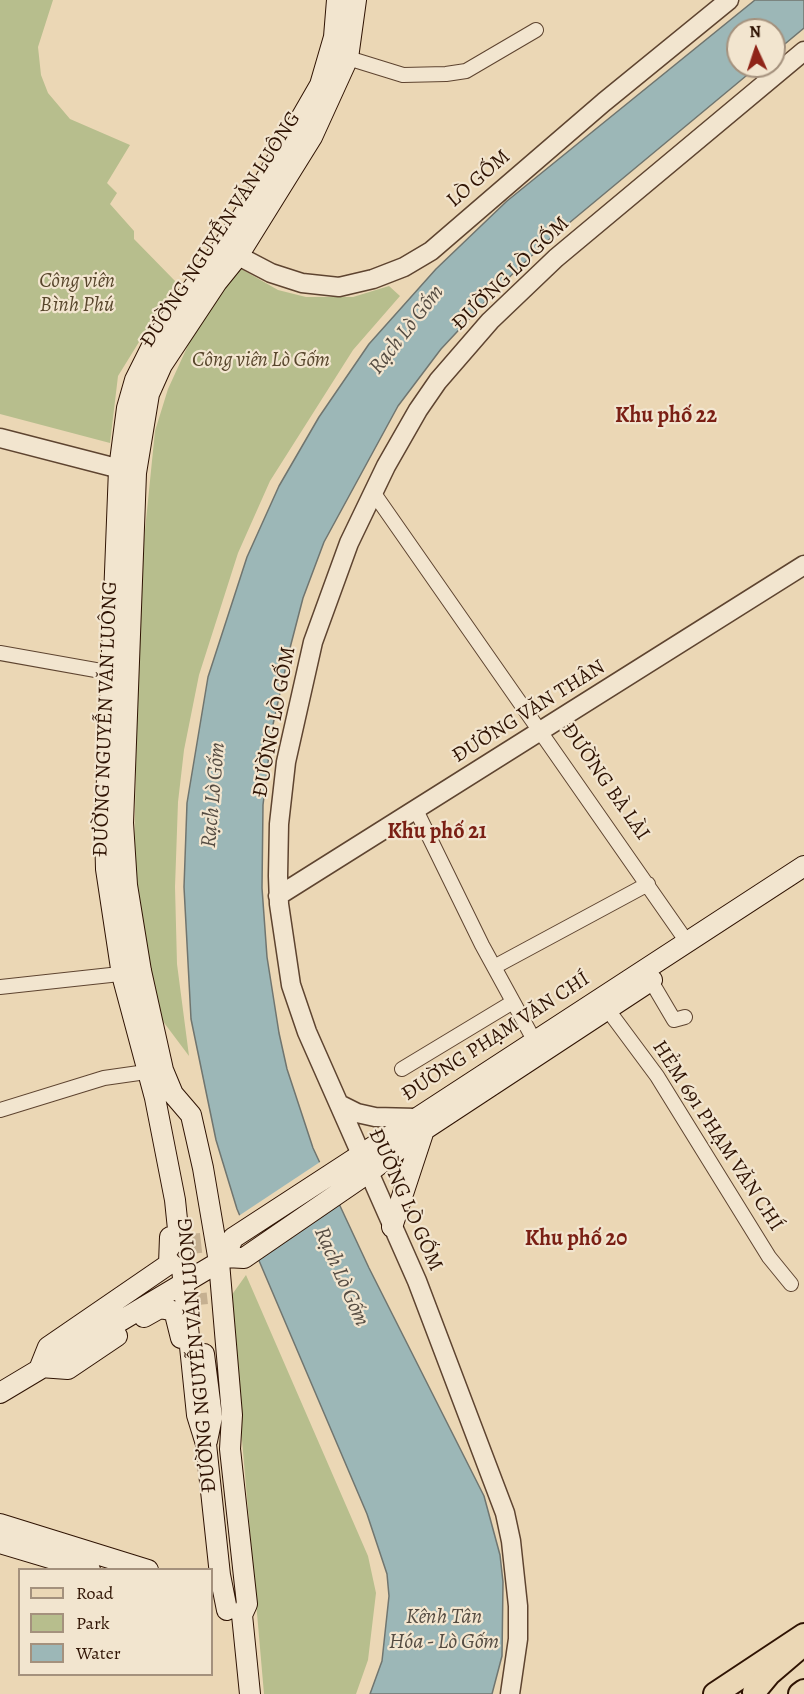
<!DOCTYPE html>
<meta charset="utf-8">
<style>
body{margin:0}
#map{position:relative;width:804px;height:1694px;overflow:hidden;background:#ebd7b5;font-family:Alegreya,serif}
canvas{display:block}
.legend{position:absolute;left:18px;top:1568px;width:195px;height:108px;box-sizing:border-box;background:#f2e5cf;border:2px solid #a4917d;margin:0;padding:8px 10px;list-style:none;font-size:18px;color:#2f1303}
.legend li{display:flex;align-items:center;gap:12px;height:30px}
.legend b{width:30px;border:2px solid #a4917d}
.north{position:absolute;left:726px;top:18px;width:60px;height:60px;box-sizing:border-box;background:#f2e5cf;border:2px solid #a4917d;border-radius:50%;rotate:357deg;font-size:16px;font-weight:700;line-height:24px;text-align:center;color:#2f1303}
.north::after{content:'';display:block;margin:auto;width:21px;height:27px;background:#8f2418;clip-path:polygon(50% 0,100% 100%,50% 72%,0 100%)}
</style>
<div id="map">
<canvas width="804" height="1694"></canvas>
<ul class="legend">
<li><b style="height:8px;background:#ebd7b5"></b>Road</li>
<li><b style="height:16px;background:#b7be8d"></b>Park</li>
<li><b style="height:16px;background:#9cb7b7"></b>Water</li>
</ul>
<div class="north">N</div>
</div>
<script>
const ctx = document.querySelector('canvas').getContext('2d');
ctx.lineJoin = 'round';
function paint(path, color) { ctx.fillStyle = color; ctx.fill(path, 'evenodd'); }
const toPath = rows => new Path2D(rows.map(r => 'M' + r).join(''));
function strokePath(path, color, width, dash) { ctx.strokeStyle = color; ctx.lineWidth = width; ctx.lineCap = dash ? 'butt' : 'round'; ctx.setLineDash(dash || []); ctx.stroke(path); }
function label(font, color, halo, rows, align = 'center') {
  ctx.font = font + ' Alegreya,serif'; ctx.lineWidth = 4.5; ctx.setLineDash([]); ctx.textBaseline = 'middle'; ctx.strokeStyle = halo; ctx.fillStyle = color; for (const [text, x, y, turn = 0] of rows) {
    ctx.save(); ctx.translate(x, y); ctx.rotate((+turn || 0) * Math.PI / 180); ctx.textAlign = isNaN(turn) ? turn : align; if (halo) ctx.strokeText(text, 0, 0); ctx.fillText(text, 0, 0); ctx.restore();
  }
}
paint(toPath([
 [0,0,53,0,38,47,41,75,48,93,70,119,130,145,107,183,117,193,110,204,134,231,134,239,176,282,118,376,110,443,0,414],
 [236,266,278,290,306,297,353,297,389,286,400,296,353,350,270,481,238,553,199,675,184,750,178,802,175,887,177,964,189,1056,156,1012,134,858,140,580,155,431,168,389,190,341],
 [246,1275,368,1556,376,1593,368,1660,356,1694,264,1694,231,1313,231,1296]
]), '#b7be8d');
const water = toPath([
 [755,0,804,0,804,28,774,53,774,30,738,30,738,66,758,66,545,243,498,288,441,349,398,406,324,542,303,598,290,648,272,729,263,805,262,888,267,957,279,1033,287,1069,313,1148,369,1268,484,1496,500,1555,503,1582,502,1656,492,1694,370,1694,382,1661,389,1596,387,1574,367,1514,237,1209,216,1140,191,1019,184,887,187,803,208,677,247,557,279,486,319,417,369,344,436,269,507,201,755,0]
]);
paint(water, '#9cb7b7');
strokePath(water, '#70756f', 1.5);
paint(toPath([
 [323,1160,342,1201,255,1262,237,1217]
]), '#ebd7b5');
strokePath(toPath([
 [190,1234,198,1305]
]), '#c5b091', 20, [20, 10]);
const minor = toPath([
 [348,58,403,75,446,74,466,71,536,30],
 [373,492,687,942],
 [0,653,118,674],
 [416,810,482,945,534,1040],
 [494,967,648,884],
 [651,981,674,1020,685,1017],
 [0,987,129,973],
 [608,1010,657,1076,769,1257,791,1284],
 [402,1069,513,1002],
 [0,1110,104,1078,146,1072]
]);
const tertiary = toPath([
 [227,250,271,273,302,283,339,287,373,279,404,267,431,251,604,102,729,0],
 [0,438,132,472],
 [278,896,804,565],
 [339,1104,357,1113,375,1117,416,1118],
 [510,1694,518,1639,518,1606,511,1541,505,1513,417,1281,307,1032,291,985,279,904,278,876,279,824,286,762,313,642,349,543,386,466,418,410,438,381,490,321,556,258,804,51]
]);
const secondary = toPath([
 [392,1227,424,1130],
 [225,1257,244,1258,368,1173,424,1130,652,980],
 [144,1317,160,1308,170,1310,175,1314,181,1338],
 [117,1336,68,1369,40,1367,48,1347,169,1264,170,1237],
 [204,1354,212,1417,207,1441],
 [0,1393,219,1262,225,1257,233,1238,804,866],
 [0,1524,148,1570],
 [0,1543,90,1570],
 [227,1610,220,1575,206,1444,197,1415,175,1200,155,1098,122,975,106,869,105,830,119,469,127,408,135,380,155,340,222,248,259,191,320,85,334,37,337,0],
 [250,1694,242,1615,247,1604,230,1449,232,1415,219,1262,203,1168,191,1115,173,1094,163,1070,141,971,127,885,123,823,136,473,149,394,162,365,217,282,238,256,312,137,348,58,356,0]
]);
const primary = toPath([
 [715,1694,804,1635]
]);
const trunk = toPath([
 [754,1692,769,1674,804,1644],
 [800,1694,804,1691]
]);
strokePath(minor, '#5e4430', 16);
strokePath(tertiary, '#5e4430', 21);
strokePath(secondary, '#2f1303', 22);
strokePath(primary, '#2f1303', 26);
strokePath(trunk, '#2f1303', 26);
strokePath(minor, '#f2e5cf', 14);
strokePath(tertiary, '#f2e5cf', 18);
strokePath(secondary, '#f2e5cf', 20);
strokePath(primary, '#ebd7b5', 22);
strokePath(trunk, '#ebd7b5', 22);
label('21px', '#2f1303', '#f2e5cf', [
 ["LÒ GỐM",479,179,-41],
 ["ĐƯỜNG NGUYỄN VĂN LUÔNG",221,230,-57],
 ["ĐƯỜNG LÒ GỐM",511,274,-44],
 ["ĐƯỜNG VĂN THÂN",529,712,-32],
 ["ĐƯỜNG NGUYỄN VĂN LUÔNG",106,719,-88],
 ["ĐƯỜNG LÒ GỐM",275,722,-79],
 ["ĐƯỜNG BÀ LÀI",605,782,55],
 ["ĐƯỜNG PHẠM VĂN CHÍ",496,1037,-33],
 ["HẺM 691 PHẠM VĂN CHÍ",717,1136,57],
 ["ĐƯỜNG LÒ GỐM",405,1200,66],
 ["ĐƯỜNG NGUYỄN VĂN LUÔNG",198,1355,-95]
]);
label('italic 21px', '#58462c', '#f2e5cf', [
 ["Công viên",77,282],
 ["Bình Phú",77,306],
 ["Công viên Lò Gốm",261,361]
]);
label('italic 22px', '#554c42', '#f2e5cf', [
 ["Rạch Lò Gốm",407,330,-52],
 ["Rạch Lò Gốm",214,795,-85],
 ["Rạch Lò Gốm",341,1277,66],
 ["Kênh Tân",444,1618],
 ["Hóa - Lò Gốm",444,1643]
]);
label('bold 22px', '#7a1f14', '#f2e5cf', [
 ["Khu phố 22",666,417],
 ["Khu phố 21",437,833],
 ["Khu phố 20",576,1240]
]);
</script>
